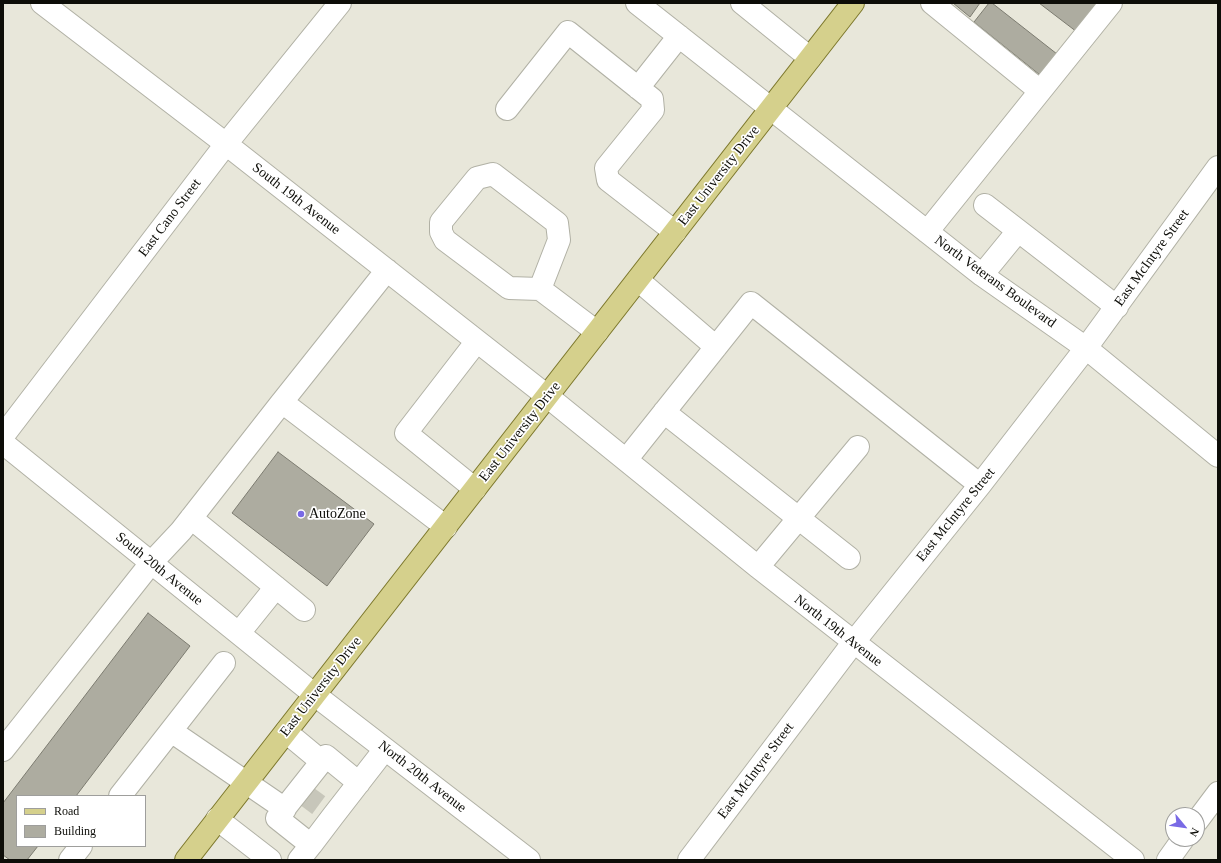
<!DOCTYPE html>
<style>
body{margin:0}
#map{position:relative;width:1221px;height:863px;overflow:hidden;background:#e8e7da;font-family:Georgia,serif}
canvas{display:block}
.frame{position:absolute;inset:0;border:4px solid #0d0d08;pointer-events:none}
.legend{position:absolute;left:16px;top:795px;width:130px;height:52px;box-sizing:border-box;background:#fff;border:1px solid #9e9e9c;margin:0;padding:5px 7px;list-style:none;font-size:12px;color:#0d0d08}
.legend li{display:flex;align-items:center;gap:8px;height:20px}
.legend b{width:20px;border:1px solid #9e9e9c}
.north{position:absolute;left:1165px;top:807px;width:40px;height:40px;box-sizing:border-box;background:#fff;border:1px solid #9e9e9c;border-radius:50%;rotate:119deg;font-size:11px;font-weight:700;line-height:16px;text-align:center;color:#0d0d08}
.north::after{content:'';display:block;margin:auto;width:14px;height:18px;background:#796ae5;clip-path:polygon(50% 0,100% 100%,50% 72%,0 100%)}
</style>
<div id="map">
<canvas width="1221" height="863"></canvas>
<div class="frame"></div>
<ul class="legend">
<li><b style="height:5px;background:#d5d08c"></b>Road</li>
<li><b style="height:11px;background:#adaca0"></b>Building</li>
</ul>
<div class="north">N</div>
</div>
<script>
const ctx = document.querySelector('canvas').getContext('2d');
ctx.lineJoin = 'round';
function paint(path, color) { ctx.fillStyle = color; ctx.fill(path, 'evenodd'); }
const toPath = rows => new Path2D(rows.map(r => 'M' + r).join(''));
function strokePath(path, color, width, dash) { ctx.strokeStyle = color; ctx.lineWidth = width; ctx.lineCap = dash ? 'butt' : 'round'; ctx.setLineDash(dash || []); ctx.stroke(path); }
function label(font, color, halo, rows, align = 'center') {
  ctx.font = font + ' Georgia,serif'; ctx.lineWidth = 3.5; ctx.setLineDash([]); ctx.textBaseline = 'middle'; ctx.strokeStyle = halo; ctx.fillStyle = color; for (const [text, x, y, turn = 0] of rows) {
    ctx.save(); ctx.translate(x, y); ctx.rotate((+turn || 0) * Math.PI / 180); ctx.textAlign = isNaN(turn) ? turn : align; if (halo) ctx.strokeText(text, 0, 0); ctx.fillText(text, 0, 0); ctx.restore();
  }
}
const building = toPath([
 [953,3,980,3,970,17,953,3],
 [989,3,992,3,1057,54,1040,75,974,22,989,3],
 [1039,3,1098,3,1077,32,1039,3],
 [278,452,374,524,327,586,232,513,278,452],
 [148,613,190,646,76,796,17,796,17,846,38,846,27,860,10,860,3,855,3,803,148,613]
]);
paint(building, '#adaca0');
strokePath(building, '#7c7b70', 1);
strokePath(toPath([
 [301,792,320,806]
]), '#c7c6ba', 22, [22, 11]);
const minor = toPath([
 [42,3,226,144,547,396,758,567,1133,860],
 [637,3,982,275,1086,348,1218,456],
 [742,3,810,58],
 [932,3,1040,91],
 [638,88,679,36],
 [507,109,568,32,652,99,653,110,606,168,608,180,675,232],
 [985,205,1117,307],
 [927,232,1111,3],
 [982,275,1018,231],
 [638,280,716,347],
 [540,289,559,240,557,223,493,174,477,178,441,222,441,232,445,240,509,288,540,289,597,332],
 [282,402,387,270],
 [664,412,849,558],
 [3,436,226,144,340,3],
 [3,443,315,695,529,860],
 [626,460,751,303,980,485],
 [475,489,406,433,477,341],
 [191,518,304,610],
 [758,567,858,447],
 [239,633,276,587],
 [171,731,285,809],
 [286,732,321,761],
 [3,750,151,563,181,531,282,402,446,527],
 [359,783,326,756,277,818,311,845,333,816,385,749],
 [120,796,224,663],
 [217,819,270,860],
 [1197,821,1218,793],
 [70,860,81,846],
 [299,860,311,845],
 [689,860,853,643,980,485,1086,348,1218,167],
 [1168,860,1183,839]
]);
const major = toPath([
 [186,860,853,3]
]);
strokePath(minor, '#b1b1a5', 24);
strokePath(major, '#7d782c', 24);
strokePath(minor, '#fff', 22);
strokePath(major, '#d5d08c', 22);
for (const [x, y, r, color] of [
 [301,514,4,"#796ae5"]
]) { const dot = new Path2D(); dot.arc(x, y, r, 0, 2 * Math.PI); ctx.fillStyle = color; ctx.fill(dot); strokePath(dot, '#fff', 1.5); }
label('14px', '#0d0d08', '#fff', [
 ["East University Drive",719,176,-52],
 ["South 19th Avenue",296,199,38],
 ["East Cano Street",170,218,-53],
 ["East McIntyre Street",1152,258,-54],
 ["North Veterans Boulevard",995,282,36],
 ["East University Drive",520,432,-52],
 ["East McIntyre Street",956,515,-51],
 ["South 20th Avenue",159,569,39],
 ["North 19th Avenue",838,631,38],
 ["East University Drive",321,687,-52],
 ["East McIntyre Street",756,771,-53],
 ["North 20th Avenue",422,777,38]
]);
label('14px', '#0d0d08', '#fff', [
 ["AutoZone",309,514]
], 'left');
</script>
